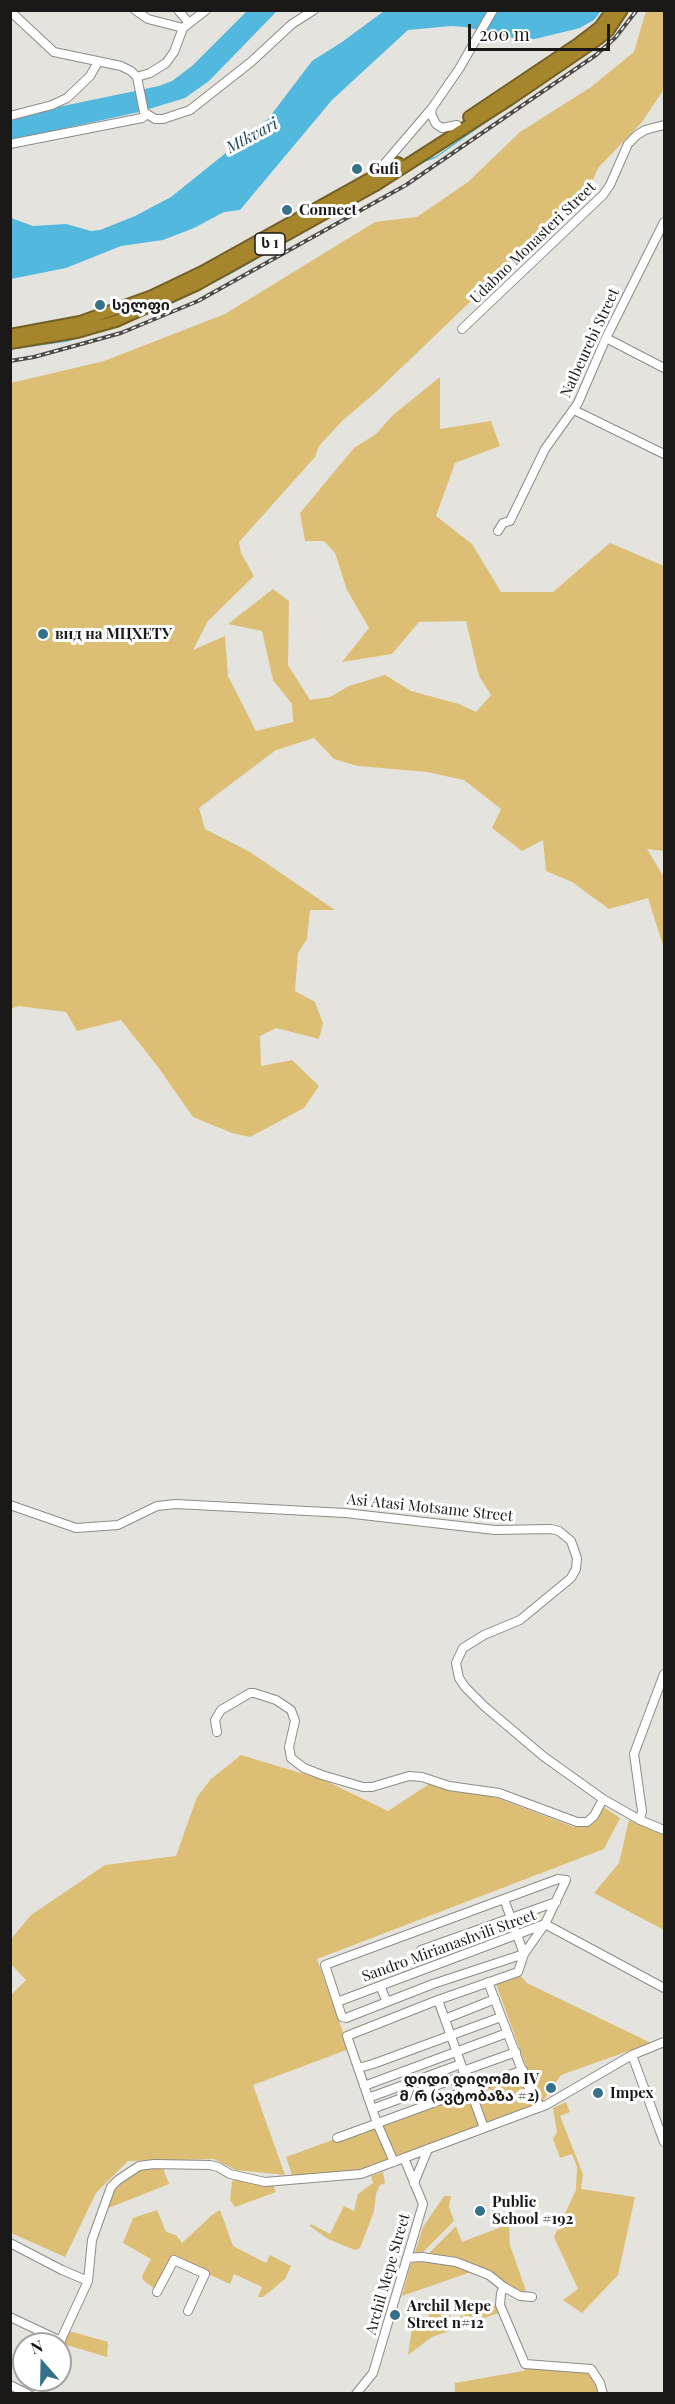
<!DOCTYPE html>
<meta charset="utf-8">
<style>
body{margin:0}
#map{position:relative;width:675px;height:2404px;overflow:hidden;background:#e5e3dd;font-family:"Playfair Display",serif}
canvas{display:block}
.frame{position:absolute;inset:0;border:12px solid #1a1917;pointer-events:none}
.north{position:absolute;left:12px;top:2332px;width:60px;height:60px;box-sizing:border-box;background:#fff;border:2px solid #a3a3a2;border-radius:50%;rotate:340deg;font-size:16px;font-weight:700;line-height:24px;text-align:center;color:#1a1917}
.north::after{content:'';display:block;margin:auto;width:21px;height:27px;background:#357188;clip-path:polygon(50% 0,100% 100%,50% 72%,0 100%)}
.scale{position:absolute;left:468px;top:24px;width:142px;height:27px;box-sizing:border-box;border:3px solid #1a1917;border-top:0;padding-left:8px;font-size:18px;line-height:21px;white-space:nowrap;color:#1a1917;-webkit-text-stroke:4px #fff;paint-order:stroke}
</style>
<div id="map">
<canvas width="675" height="2404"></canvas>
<div class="frame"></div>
<div class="north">N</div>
<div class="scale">200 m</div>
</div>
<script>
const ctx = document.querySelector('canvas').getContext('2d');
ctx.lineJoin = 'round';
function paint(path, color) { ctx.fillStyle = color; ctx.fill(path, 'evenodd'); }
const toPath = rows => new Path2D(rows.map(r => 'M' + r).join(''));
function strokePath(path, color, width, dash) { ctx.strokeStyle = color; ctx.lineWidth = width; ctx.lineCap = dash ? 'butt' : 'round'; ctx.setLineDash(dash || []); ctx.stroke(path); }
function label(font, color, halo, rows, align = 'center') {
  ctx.font = font + ' "Playfair Display","Noto Sans Georgian",serif'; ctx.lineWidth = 6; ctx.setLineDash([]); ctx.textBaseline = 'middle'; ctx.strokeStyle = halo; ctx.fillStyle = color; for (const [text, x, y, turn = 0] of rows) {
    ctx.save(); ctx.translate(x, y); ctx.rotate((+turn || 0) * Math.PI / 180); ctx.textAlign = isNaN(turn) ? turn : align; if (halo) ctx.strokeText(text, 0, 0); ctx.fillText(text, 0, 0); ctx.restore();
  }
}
paint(toPath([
 [646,11,664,11,664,89,642,122,598,168,590,187,376,392,342,421,319,446,315,457,239,542,241,553,254,576,208,621,193,650,225,636,228,676,256,731,293,722,292,704,273,680,262,631,228,624,273,589,289,601,288,665,310,700,330,697,349,686,385,675,411,691,459,704,476,712,491,695,479,676,466,621,419,622,392,654,342,662,369,628,347,590,335,553,324,541,305,541,300,513,354,448,376,434,393,415,440,377,440,429,491,421,500,446,455,463,436,516,472,544,501,592,553,592,610,543,664,566,664,851,647,849,664,877,664,948,648,898,609,909,572,882,546,871,543,840,522,851,492,828,501,809,464,780,427,772,358,766,334,759,314,738,276,750,199,808,205,829,250,852,335,910,310,910,307,939,298,953,295,991,315,1002,323,1023,319,1039,276,1028,260,1036,261,1066,292,1060,319,1086,304,1108,250,1137,232,1133,193,1117,158,1067,121,1020,77,1031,66,1012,18,1006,11,1009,11,383,104,361,225,314,375,222,417,217,468,182,520,132,591,87,634,52],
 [241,1755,324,1780,388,1811,429,1784,497,1798,574,1827,592,1824,602,1806,620,1818,604,1849,317,1959,349,2049,253,2085,285,2175,236,2170,214,2159,128,2161,96,2193,65,2257,11,2233,10,1996,26,1980,11,1964,11,1939,31,1915,105,1865,176,1856,197,1797,211,1779],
 [629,1820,664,1835,664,1930,594,1893,619,1863],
 [520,1975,527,1983,651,2043,561,2075,543,2101,356,2171,292,2175,286,2157,527,2069,496,1984],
 [566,2102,570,2112,560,2116,583,2174,581,2189,635,2197,618,2275,582,2313,563,2300,578,2289,554,2237,576,2190,577,2167,572,2154,560,2158,553,2139,557,2132,553,2108],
 [143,2167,163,2168,169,2184,106,2209,111,2193,122,2180],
 [383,2172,385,2183,380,2185,376,2194,374,2211,360,2248,355,2250,328,2239,310,2226,311,2224,330,2234,344,2206,354,2211,358,2194,373,2183,371,2176],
 [238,2179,273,2185,276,2192,235,2207,230,2200,232,2181],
 [444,2196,451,2196,449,2207,454,2221,422,2253,415,2252,423,2227],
 [157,2210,166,2232,176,2235,182,2243,212,2215,220,2210,233,2246,266,2263,270,2255,291,2266,285,2279,263,2297,258,2297,262,2287,234,2274,230,2284,171,2257,155,2289,143,2280,142,2276,151,2259,123,2243,133,2218],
 [509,2224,510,2245,526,2291,521,2292,503,2284,486,2269,454,2258,431,2256,430,2252,456,2226,462,2242],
 [428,2260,467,2268,471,2272,402,2296,411,2263],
 [434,2297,442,2318,450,2315,452,2319,496,2305,501,2312,432,2337,408,2355,412,2328,431,2321,425,2305,429,2304,427,2299],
 [69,2331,108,2342,107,2357,63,2344],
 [529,2367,587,2373,598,2384,598,2393,455,2394,455,2383,523,2371]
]), '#dcbf74');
paint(toPath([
 [247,11,277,11,209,81,185,98,139,112,11,140,10,117,159,86,172,81,192,66],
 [384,11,601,11,594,20,580,28,535,39,513,38,465,27,451,26,408,30,332,100,240,210,224,212,194,228,163,240,121,246,66,268,11,279,11,218,33,226,66,224,91,231,100,230,135,216,171,197,268,119,312,61,342,42]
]), '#52b8de');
strokePath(toPath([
 [625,15,628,10],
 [528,93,598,45],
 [390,182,425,161,436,157,504,109],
 [122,324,162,308,231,273,370,194],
 [10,349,67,341,95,332]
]), '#52b8de', 1.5);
const minor = toPath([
 [135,10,148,19,183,28],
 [178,10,189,23],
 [10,11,54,52,121,66,131,71,137,77,144,112,155,119,163,119,190,110,251,62,292,24,314,10],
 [137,77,150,73,166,63,174,52,183,28,206,10],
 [432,108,431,114,436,124,442,128,457,125],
 [10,116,52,105,67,98,90,76,98,62],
 [10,144,142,118,146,115],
 [379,170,432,108,459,69,493,10],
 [462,329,603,195,610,185,628,144,637,135,645,130,664,125],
 [606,338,664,368],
 [574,410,664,454],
 [498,531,503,523,510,521,545,449,578,403,606,338,664,222],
 [10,1505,76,1528,118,1525,157,1506,176,1504,345,1513,495,1530,551,1529,559,1531,571,1541,577,1558,576,1569,571,1578,520,1620,484,1635,463,1648,456,1663,459,1678,465,1687,484,1706,543,1756,603,1799,640,1820,664,1830],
 [217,1732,215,1720,221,1710,250,1693,254,1693,276,1700,291,1710,295,1721,289,1747,291,1758,304,1768,322,1775,363,1787,372,1787,409,1776,422,1777,449,1786,499,1793,577,1822,587,1822,594,1816,603,1799],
 [640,1820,642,1811,634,1754,664,1674],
 [558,1879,566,1880,545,1924,524,1954,433,1984,346,2018,342,2017,325,1965,558,1879],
 [504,1899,524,1954],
 [421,1950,556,1902],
 [488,1982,531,2094,541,2107],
 [380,1986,387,2002],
 [337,2002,545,1924,664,1988],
 [445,2019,495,1999],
 [632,2055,664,2142],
 [358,2068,373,2064,501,2017],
 [463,2071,516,2052],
 [364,2086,507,2033],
 [368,2098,461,2064],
 [372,2109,465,2075],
 [484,2128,438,2000,518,1972,524,1954],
 [337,2138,523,2070],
 [394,2162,377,2123,347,2036,438,2000],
 [414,2183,428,2149],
 [10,2243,62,2270,88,2281],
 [407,2258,422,2257,456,2262,489,2275,504,2287,520,2296,532,2297],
 [504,2287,501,2293,500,2305,525,2364,591,2369,600,2383,603,2394],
 [157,2292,174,2260,205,2274,188,2311],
 [10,2317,61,2341],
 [59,2344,88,2281,92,2240,111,2187,118,2180,139,2166,154,2164,210,2165,218,2167,230,2174,265,2182,361,2174,546,2105,632,2055,664,2042],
 [10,2385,28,2394],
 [37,2394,43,2380],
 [356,2394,373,2373,423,2204,404,2158]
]);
const highway = toPath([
 [469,117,578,44,600,27,612,10],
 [10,335,80,322,152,296,202,272,398,163],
 [10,343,77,332,116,321,198,284,374,186,510,99,598,39,608,31,622,10]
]);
strokePath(minor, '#8d8b86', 10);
strokePath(highway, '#746025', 14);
strokePath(minor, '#fff', 8);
strokePath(highway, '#a5862d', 10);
const rail = toPath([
 [10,361,34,357,121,333,198,301,406,185,596,55,615,38,637,10]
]);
strokePath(rail, '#4d4b48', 4);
strokePath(rail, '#fff', 1.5, [4.5]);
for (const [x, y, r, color] of [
 [357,169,6,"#357188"],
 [287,210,6,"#357188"],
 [100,305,6,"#357188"],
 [43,634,6,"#357188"],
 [551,2088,6,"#357188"],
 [598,2093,6,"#357188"],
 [480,2211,6,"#357188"],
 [395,2315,6,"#357188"]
]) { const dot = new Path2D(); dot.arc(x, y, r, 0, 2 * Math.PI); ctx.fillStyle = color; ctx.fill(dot); strokePath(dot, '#fff', 2); }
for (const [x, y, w] of [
 [270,244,30]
]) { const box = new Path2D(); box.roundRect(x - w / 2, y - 11, w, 22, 4.5); ctx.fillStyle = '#fff'; ctx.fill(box); strokePath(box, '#1a1917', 1.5); }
label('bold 14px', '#1a1917', null, [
 ["ს 1",270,244]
]);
label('bold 15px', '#1a1917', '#fff', [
 ["Gufi",369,169],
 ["Connect",299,210],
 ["სელფი",112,305],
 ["вид на МЦХЕТУ",55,634],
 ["დიდი დიღომი IV",539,2079,"right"],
 ["მ/რ (ავტობაზა #2)",539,2096,"right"],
 ["Impex",610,2093],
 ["Public",492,2202],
 ["School #192",492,2219],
 ["Archil Mepe",407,2306],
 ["Street n#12",407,2323]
], 'left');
label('15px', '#1a1917', '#fff', [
 ["Udabno Monasteri Street",533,243,-44],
 ["Natbeurebi Street",590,343,-65],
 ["Asi Atasi Motsame Street",430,1508,6],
 ["Sandro Mirianashvili Street",449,1946,-20],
 ["Archil Mepe Street",388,2274,-74]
]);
label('italic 16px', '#174354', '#fff', [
 ["Mtkvari",252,136,-28]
]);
</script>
